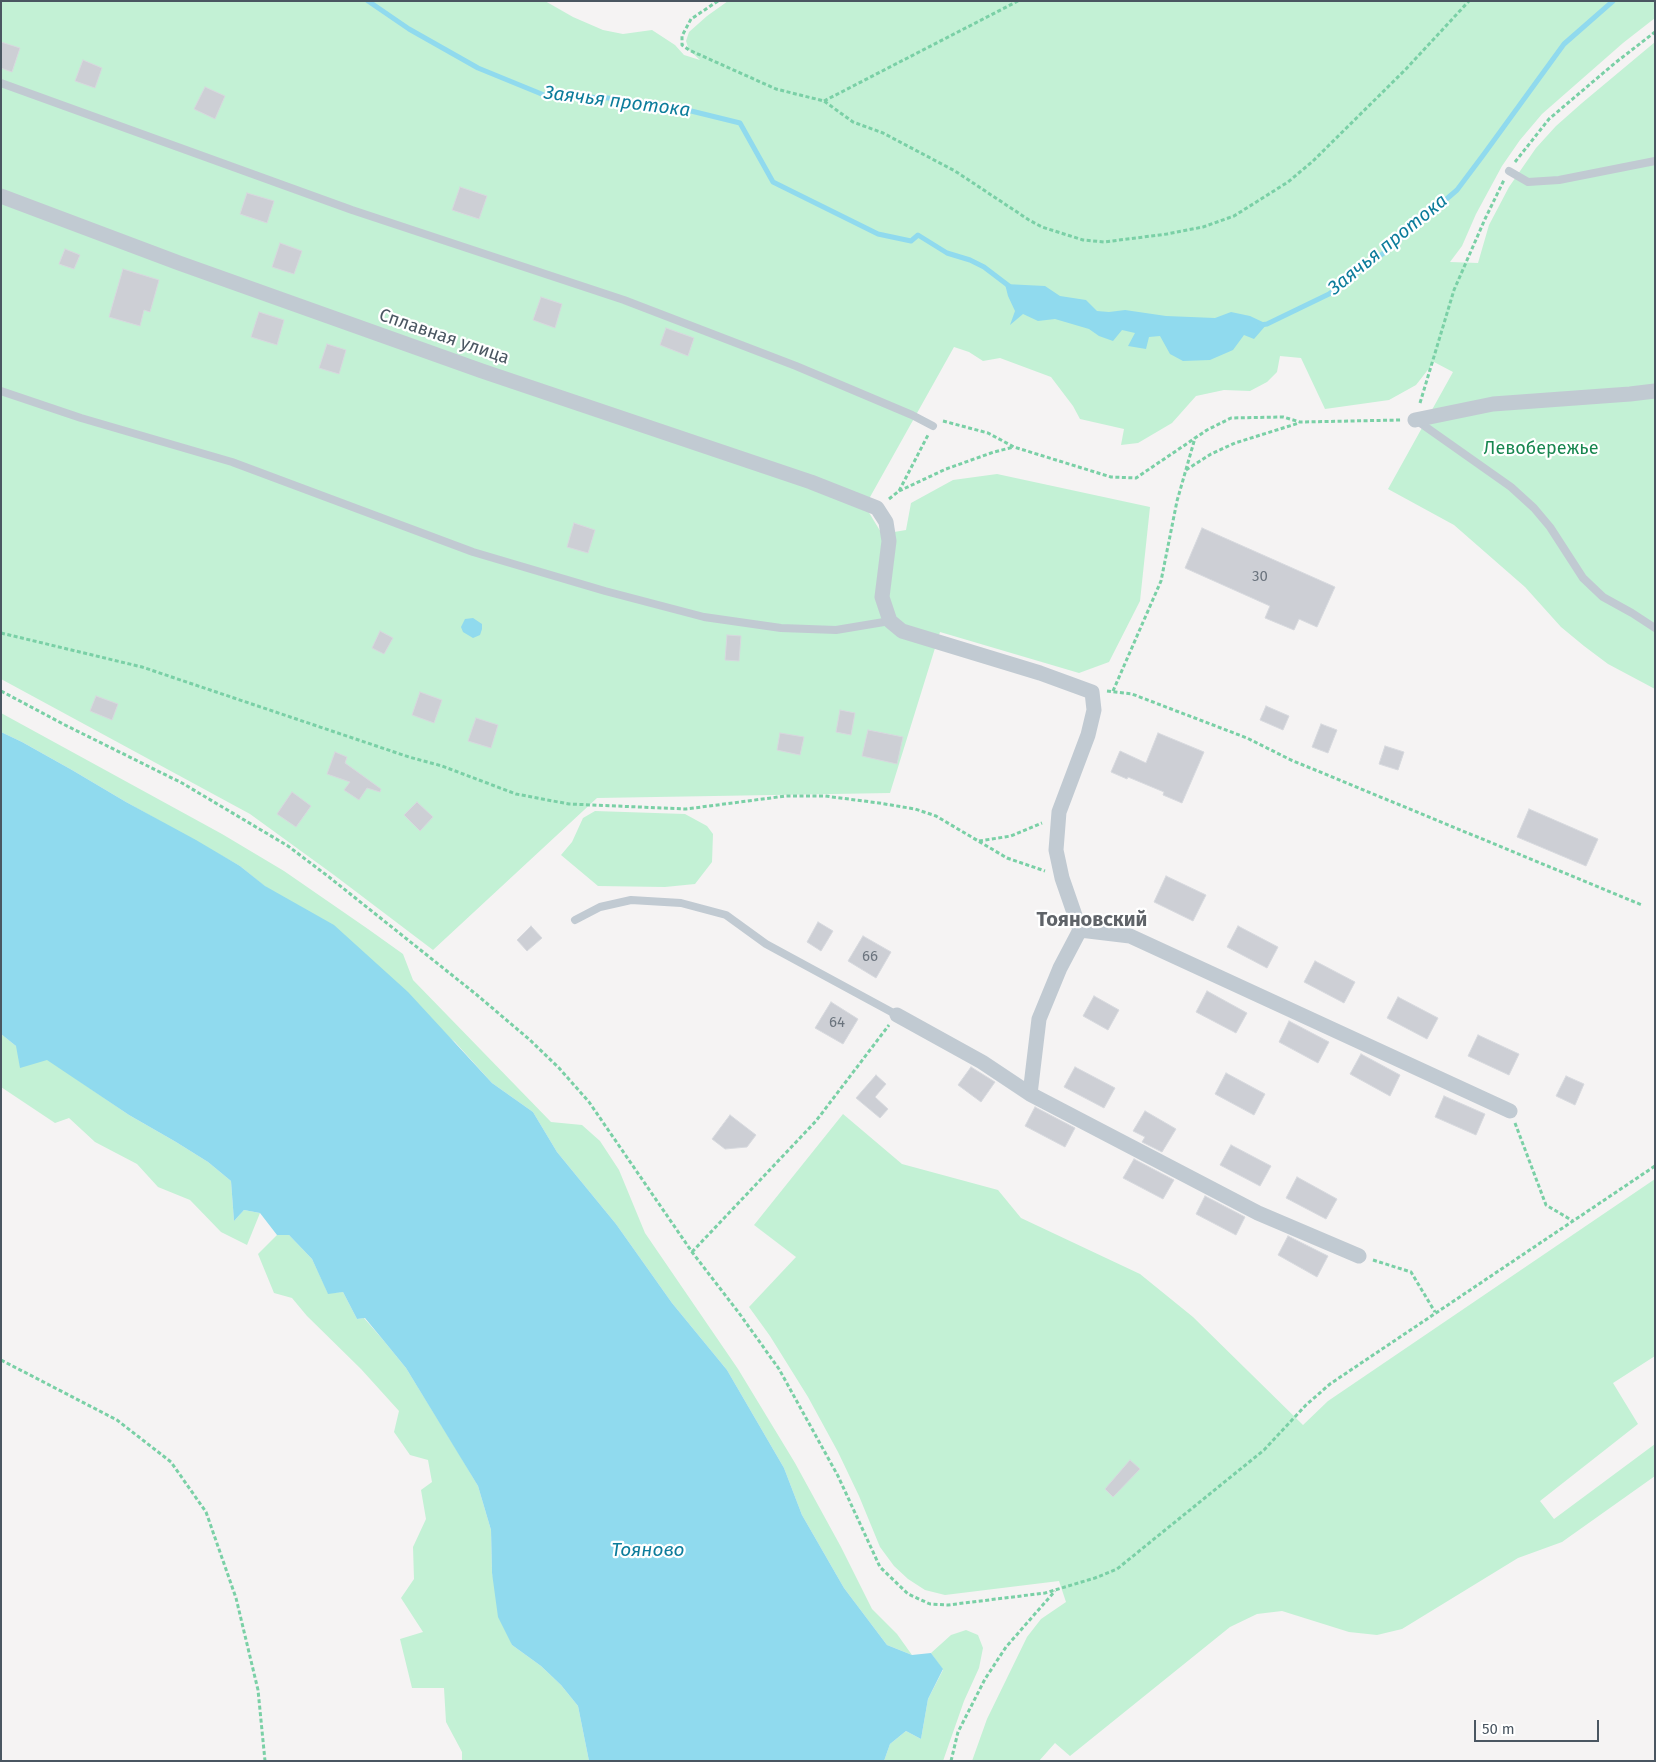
<!DOCTYPE html>
<meta charset="utf-8">
<style>
body{margin:0}
#map{position:relative;width:1656px;height:1762px;overflow:hidden;background:#f5f3f3;font-family:"Fira Sans",sans-serif}
canvas{display:block}
.frame{position:absolute;inset:0;border:2px solid #4a5661;pointer-events:none}
.scale{position:absolute;left:1474px;top:1720px;width:125px;height:22px;box-sizing:border-box;border:2px solid #4a5661;border-top:0;padding-left:6px;font-size:15px;line-height:18px;white-space:nowrap;color:#4a5661;-webkit-text-stroke:4px #fff;paint-order:stroke}
</style>
<div id="map">
<canvas width="1656" height="1762"></canvas>
<div class="frame"></div>
<div class="scale">50 m</div>
</div>
<script>
const ctx = document.querySelector('canvas').getContext('2d');
ctx.lineJoin = 'round';
function paint(path, color) { ctx.fillStyle = color; ctx.fill(path, 'evenodd'); }
const toPath = rows => new Path2D(rows.map(r => 'M' + r).join(''));
function strokePath(path, color, width, dash) { ctx.strokeStyle = color; ctx.lineWidth = width; ctx.lineCap = dash ? 'butt' : 'round'; ctx.setLineDash(dash || []); ctx.stroke(path); }
function label(font, color, halo, rows, align = 'center') {
  ctx.font = font + ' "Fira Sans",sans-serif'; ctx.lineWidth = 4.5; ctx.setLineDash([]); ctx.textBaseline = 'middle'; ctx.strokeStyle = halo; ctx.fillStyle = color; for (const [text, x, y, turn = 0] of rows) {
    ctx.save(); ctx.translate(x, y); ctx.rotate((+turn || 0) * Math.PI / 180); ctx.textAlign = isNaN(turn) ? turn : align; if (halo) ctx.strokeText(text, 0, 0); ctx.fillText(text, 0, 0); ctx.restore();
  }
}
paint(toPath([
 [1,1,545,1,573,17,603,30,623,34,652,30,675,45,684,55,700,60,689,50,686,41,689,32,707,16,728,1,1655,1,1655,18,1623,43,1542,114,1520,140,1502,166,1476,214,1462,246,1450,262,1478,263,1489,225,1509,187,1536,148,1556,126,1582,103,1655,42,1655,689,1608,664,1584,646,1561,627,1525,587,1454,525,1388,489,1453,372,1434,362,1416,385,1389,400,1325,409,1301,358,1280,356,1277,372,1267,382,1250,391,1224,390,1196,396,1172,423,1138,443,1121,445,1124,429,1080,419,1073,406,1051,377,1000,358,983,361,969,352,954,347,865,506,882,534,906,530,911,503,953,480,997,474,1150,507,1140,601,1109,662,1079,673,940,632,890,793,597,798,433,950,334,875,250,814,1,679],
 [1,713,222,834,284,871,368,929,403,954,413,980,551,1122,582,1125,600,1141,619,1170,645,1233,738,1369,795,1463,841,1547,872,1609,897,1634,912,1655,887,1645,844,1588,802,1515,784,1468,727,1370,672,1303,616,1224,557,1152,533,1112,492,1083,455,1042,240,866,126,802,72,770,22,742,1,732],
 [595,811,685,814,707,826,713,834,712,862,695,884,665,887,598,886,561,855,572,842,583,818],
 [1,1034,16,1046,47,1059,129,1115,176,1142,208,1162,231,1181,234,1221,244,1210,260,1213,247,1245,221,1232,190,1200,158,1187,137,1164,95,1142,69,1118,55,1123,1,1087],
 [843,1114,902,1164,998,1190,1021,1218,1140,1274,1193,1317,1303,1425,1328,1401,1655,1179,1655,1356,1613,1383,1638,1424,1540,1501,1554,1519,1655,1444,1655,1476,1562,1542,1518,1558,1402,1629,1377,1635,1349,1632,1282,1611,1257,1614,1230,1627,1070,1756,1055,1743,1039,1761,972,1761,987,1719,1027,1637,1041,1619,1066,1602,1059,1581,945,1595,925,1590,908,1579,894,1566,880,1547,859,1496,838,1452,808,1397,770,1336,749,1307,796,1257,754,1225],
 [277,1235,289,1235,312,1259,328,1293,343,1292,357,1319,364,1318,384,1341,406,1368,459,1454,478,1486,491,1530,492,1573,512,1645,541,1666,561,1685,578,1706,589,1761,462,1761,462,1752,446,1722,444,1688,412,1688,400,1639,423,1632,401,1598,414,1579,413,1547,426,1519,421,1490,432,1482,428,1460,410,1455,394,1432,399,1411,361,1369,307,1316,292,1298,274,1293,258,1254],
 [966,1630,978,1635,983,1648,979,1668,964,1701,943,1761,884,1761,890,1744,906,1731,921,1739,928,1699,943,1670,931,1653,951,1635]
]), '#c3f1d5');
paint(toPath([
 [1005,284,1045,286,1060,296,1086,300,1097,311,1109,312,1125,310,1166,316,1215,318,1231,312,1250,316,1267,324,1254,339,1244,335,1233,350,1210,360,1183,361,1170,354,1160,336,1149,337,1146,349,1128,346,1135,333,1122,330,1113,341,1099,336,1089,329,1055,319,1038,321,1023,314,1010,325,1015,311,1008,296],
 [473,618,482,624,482,629,480,635,473,638,463,632,461,627,465,619],
 [1,732,22,742,72,770,126,802,196,840,240,866,265,886,334,925,408,992,492,1083,533,1112,557,1152,616,1224,672,1303,727,1370,784,1468,802,1515,844,1588,887,1645,912,1655,931,1653,943,1669,928,1699,921,1739,906,1731,890,1744,884,1761,589,1761,578,1706,561,1685,541,1666,512,1645,498,1617,492,1573,491,1530,478,1486,406,1368,384,1341,365,1318,357,1319,343,1292,328,1294,312,1259,289,1235,277,1235,260,1213,244,1210,234,1221,231,1181,208,1162,176,1142,129,1115,47,1060,20,1068,16,1046,1,1034]
]), '#90daee');
strokePath(toPath([
 [368,1,409,29,478,68,544,95,608,98,679,108,740,123,773,182,878,234,911,241,918,235,947,253,970,260,984,267,1009,286],
 [1260,325,1267,324,1329,294,1385,252,1457,190,1484,154,1564,44,1613,1]
]), '#90daee', 5);
const building = toPath([
 [1,42,20,48,12,72,1,68,1,42],
 [83,60,102,68,95,88,75,81,83,60],
 [205,87,225,96,215,119,194,109,205,87],
 [460,187,487,196,479,219,452,210,460,187],
 [247,193,274,201,267,223,240,214,247,193],
 [280,243,302,251,294,274,272,267,280,243],
 [65,249,80,255,74,269,59,264,65,249],
 [123,269,159,280,150,312,144,310,140,326,109,317,123,269],
 [541,297,562,304,555,328,533,320,541,297],
 [259,312,284,320,277,345,251,337,259,312],
 [666,328,694,338,688,356,660,345,666,328],
 [327,344,346,350,339,374,319,368,327,344],
 [574,523,595,530,588,553,567,547,574,523],
 [1202,528,1335,587,1317,627,1299,619,1294,630,1265,618,1270,606,1185,568,1202,528],
 [380,631,393,638,384,654,372,648,380,631],
 [727,635,741,636,739,661,725,660,727,635],
 [420,692,442,700,434,723,412,715,420,692],
 [96,696,118,704,112,720,90,711,96,696],
 [1266,706,1289,716,1283,730,1260,720,1266,706],
 [840,710,855,713,851,735,836,732,840,710],
 [476,718,498,725,491,748,468,741,476,718],
 [1321,724,1337,730,1328,753,1312,747,1321,724],
 [868,730,903,737,897,764,862,756,868,730],
 [780,733,804,737,800,755,777,750,780,733],
 [1158,733,1204,752,1182,803,1163,795,1164,792,1128,777,1127,779,1111,772,1120,751,1146,763,1158,733],
 [1385,746,1404,752,1398,770,1379,764,1385,746],
 [335,752,347,757,345,763,381,789,380,792,367,788,359,800,344,790,350,782,327,774,335,752],
 [292,792,311,806,296,827,277,814,292,792],
 [417,802,433,817,420,831,404,815,417,802],
 [1529,809,1598,839,1586,866,1517,837,1529,809],
 [1166,876,1206,895,1193,921,1154,902,1166,876],
 [818,922,833,931,821,951,807,942,818,922],
 [531,926,542,938,527,951,517,940,531,926],
 [1238,926,1278,947,1267,968,1227,947,1238,926],
 [863,936,891,952,876,978,848,961,863,936],
 [1315,961,1355,982,1344,1003,1304,982,1315,961],
 [1207,991,1247,1013,1236,1033,1196,1012,1207,991],
 [1094,996,1119,1010,1108,1030,1083,1016,1094,996],
 [1398,997,1438,1018,1427,1039,1387,1018,1398,997],
 [831,1002,858,1019,843,1044,815,1028,831,1002],
 [1289,1021,1329,1042,1318,1063,1279,1042,1289,1021],
 [1478,1035,1519,1054,1509,1075,1468,1056,1478,1035],
 [1361,1054,1400,1075,1390,1096,1350,1074,1361,1054],
 [971,1067,995,1082,981,1102,958,1085,971,1067],
 [1075,1067,1115,1088,1104,1108,1064,1087,1075,1067],
 [1226,1073,1265,1094,1254,1115,1215,1094,1226,1073],
 [876,1075,886,1084,875,1097,888,1109,880,1118,856,1098,876,1075],
 [1566,1076,1584,1084,1575,1105,1556,1096,1566,1076],
 [1444,1096,1485,1114,1476,1135,1435,1117,1444,1096],
 [1035,1107,1075,1128,1065,1147,1025,1126,1035,1107],
 [1145,1111,1176,1129,1162,1152,1142,1142,1145,1137,1133,1131,1145,1111],
 [730,1115,756,1135,747,1147,725,1149,712,1139,730,1115],
 [1231,1145,1271,1166,1260,1186,1220,1165,1231,1145],
 [1134,1159,1174,1180,1163,1199,1123,1178,1134,1159],
 [1297,1177,1337,1199,1326,1219,1286,1198,1297,1177],
 [1205,1196,1245,1217,1236,1235,1196,1214,1205,1196],
 [1288,1236,1328,1256,1317,1277,1278,1255,1288,1236],
 [1130,1460,1140,1469,1113,1497,1105,1489,1130,1460]
]);
paint(building, '#cdcfd5');
strokePath(building, '#d7d9de', 1);
strokePath(toPath([
 [718,1,691,19,682,36,682,45,689,50,776,89,824,101,853,122,883,133,955,171,1029,220,1042,227,1083,240,1104,242,1167,234,1203,227,1234,216,1288,182,1313,161,1406,69,1469,1],
 [824,101,1018,1],
 [1515,162,1549,119,1615,63,1655,32],
 [1420,403,1454,290,1485,219,1504,180],
 [943,421,988,433,1014,447,1111,477,1136,478,1207,430,1231,418,1283,417,1300,422,1401,420],
 [1186,470,1211,454,1235,443,1299,423],
 [899,491,946,469,994,452,1014,447],
 [889,499,899,491,928,435],
 [1,633,142,667,409,757,442,766,516,794,569,804,686,809,786,796,825,796,879,803,915,809,936,816,1007,858,1045,871],
 [1,691,65,725,182,783,288,846,329,877,477,995,530,1040,559,1068,589,1102,692,1252,739,1313,779,1369,838,1476,880,1567,908,1594,930,1604,948,1605,1045,1593,1095,1578,1117,1569,1264,1450,1306,1405,1330,1384,1655,1166],
 [1107,691,1132,694,1247,738,1291,760,1642,905],
 [1113,691,1161,581,1177,501,1195,438],
 [979,841,1011,836,1042,823],
 [1515,1123,1546,1205,1573,1221],
 [692,1252,816,1121,889,1025],
 [1373,1260,1411,1272,1435,1312],
 [1,1360,117,1420,171,1462,206,1512,236,1598,258,1690,265,1761],
 [951,1761,958,1732,985,1679,1006,1647,1055,1591]
]), '#7ad0a6', 3, [4, 2.5]);
strokePath(toPath([
 [1,83,352,210,624,300,796,366,912,415,933,426],
 [1509,171,1528,182,1559,180,1655,161],
 [1,391,81,418,232,462,473,552,605,591,704,617,781,628,836,630,890,621],
 [1416,420,1511,487,1534,508,1550,527,1583,578,1603,597,1632,613,1655,628],
 [575,920,600,907,631,900,681,903,726,915,766,944,897,1015]
]), '#c1cad2', 8);
strokePath(toPath([
 [1,196,179,263,482,371,811,482,877,508,886,522,889,541,882,597,890,621,902,631,1040,673,1092,692,1094,710,1088,735,1059,812,1056,850,1062,878,1080,930,1060,968,1039,1019,1030,1094,1258,1213,1359,1256],
 [1415,420,1493,404,1630,394,1655,391],
 [1080,930,1130,936,1510,1111],
 [897,1015,982,1062,1030,1094]
]), '#c1cad2', 15);
label('15px', '#6b747e', null, [
 ["30",1260,577],
 ["66",870,957],
 ["64",837,1023]
]);
label('18px', '#4a5661', '#fff', [
 ["Сплавная улица",444,337,19]
]);
label('18px', '#17864f', '#fff', [
 ["Левобережье",1541,449]
]);
label('italic 19px', '#0c7c9b', '#fff', [
 ["Заячья протока",617,102,7],
 ["Заячья протока",1388,245,-39],
 ["Тояново",648,1551]
]);
label('bold 20px', '#5f6368', '#fff', [
 ["Тояновский",1092,920]
]);
</script>
